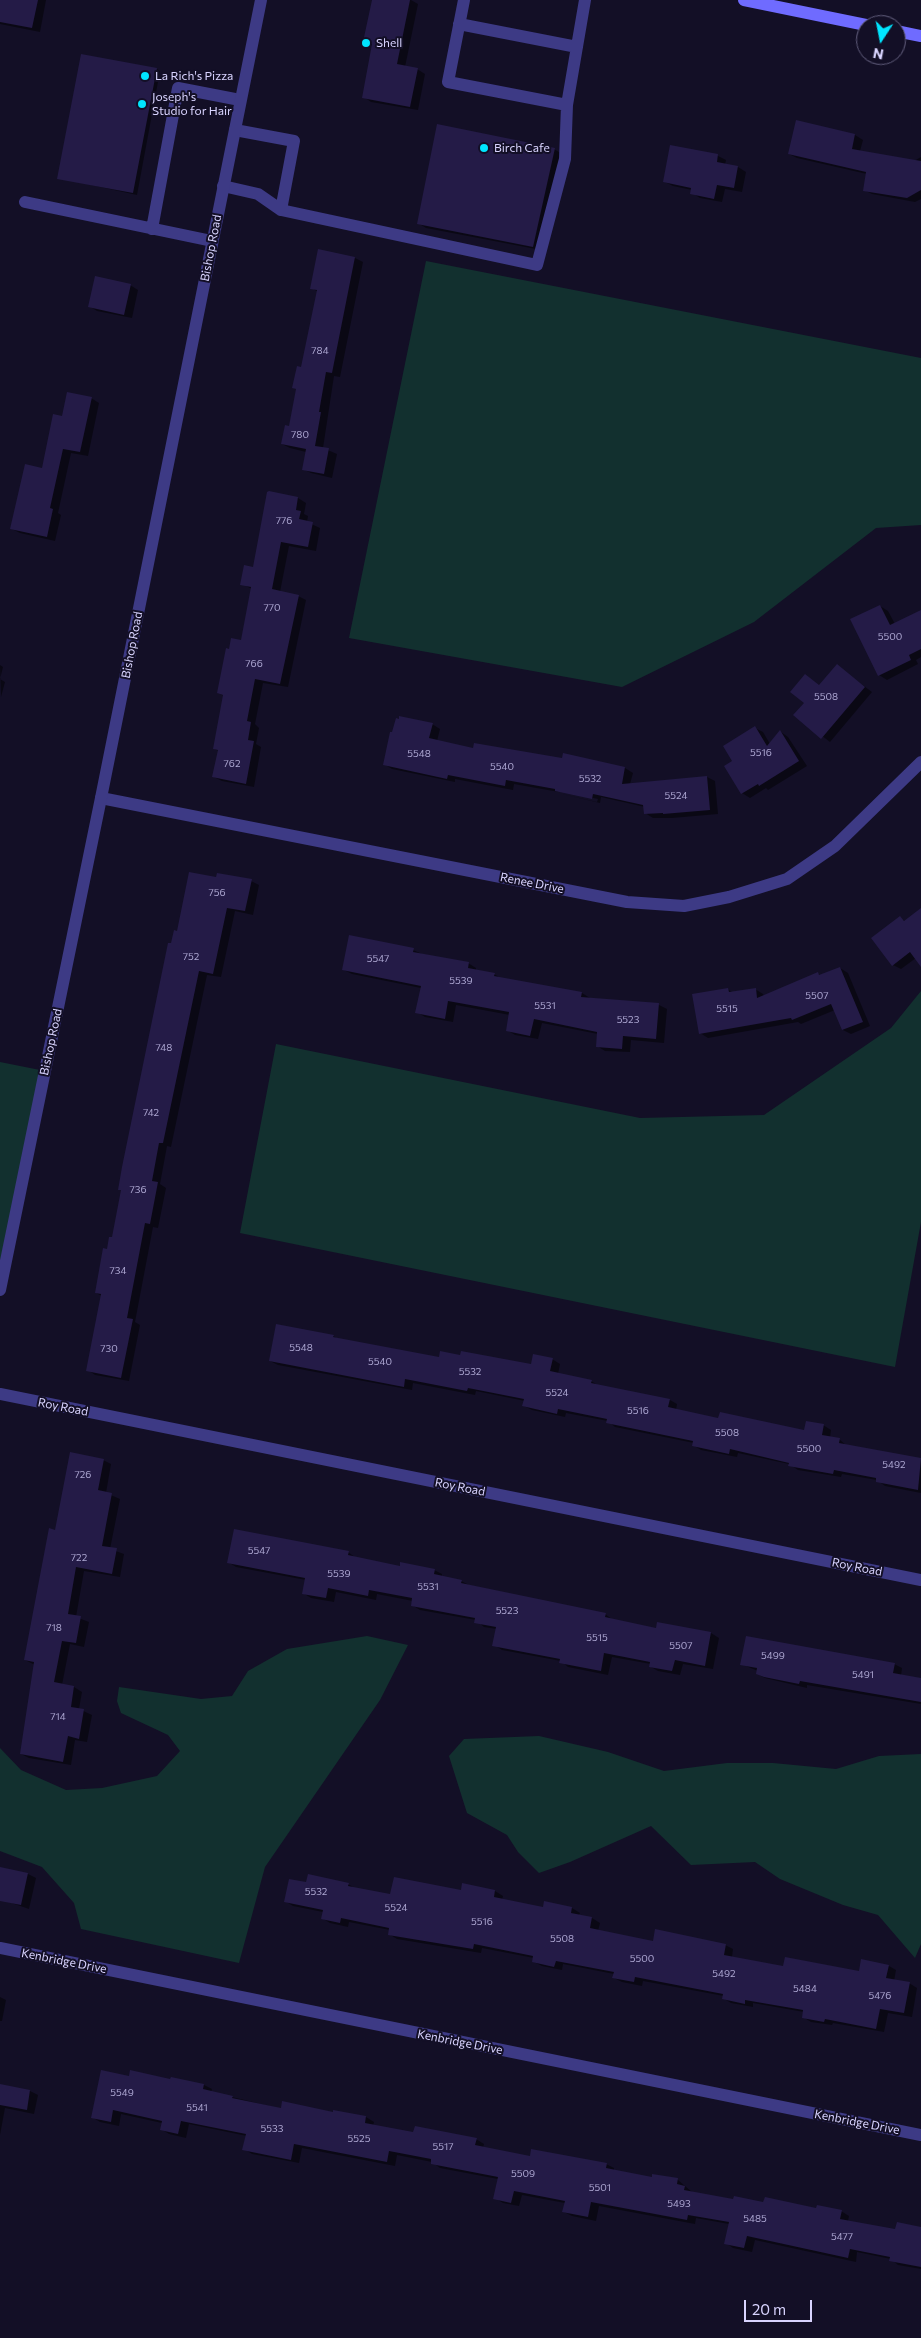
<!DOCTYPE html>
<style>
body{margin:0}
#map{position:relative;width:921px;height:2338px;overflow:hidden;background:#130f26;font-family:Commissioner,sans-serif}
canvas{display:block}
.north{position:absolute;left:856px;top:15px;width:50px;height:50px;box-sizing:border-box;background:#130f26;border:1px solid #625e7d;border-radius:50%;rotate:191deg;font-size:14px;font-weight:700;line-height:20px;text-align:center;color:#d9d4ff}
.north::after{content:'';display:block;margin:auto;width:18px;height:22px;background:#00e5ff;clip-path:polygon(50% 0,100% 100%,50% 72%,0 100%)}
.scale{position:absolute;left:744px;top:2300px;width:68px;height:22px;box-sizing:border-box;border:2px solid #d9d4ff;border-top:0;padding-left:6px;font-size:15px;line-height:18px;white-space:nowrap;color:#d9d4ff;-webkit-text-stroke:4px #130f26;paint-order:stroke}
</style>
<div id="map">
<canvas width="921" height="2338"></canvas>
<div class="north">N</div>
<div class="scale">20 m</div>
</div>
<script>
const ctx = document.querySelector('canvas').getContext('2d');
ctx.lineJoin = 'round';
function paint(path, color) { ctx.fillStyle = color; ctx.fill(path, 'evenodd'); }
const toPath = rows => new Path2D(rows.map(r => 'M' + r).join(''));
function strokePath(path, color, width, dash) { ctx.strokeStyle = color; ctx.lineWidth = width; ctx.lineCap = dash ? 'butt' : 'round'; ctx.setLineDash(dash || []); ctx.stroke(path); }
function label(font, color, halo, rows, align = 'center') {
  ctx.font = font + ' Commissioner,sans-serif'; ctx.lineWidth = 4; ctx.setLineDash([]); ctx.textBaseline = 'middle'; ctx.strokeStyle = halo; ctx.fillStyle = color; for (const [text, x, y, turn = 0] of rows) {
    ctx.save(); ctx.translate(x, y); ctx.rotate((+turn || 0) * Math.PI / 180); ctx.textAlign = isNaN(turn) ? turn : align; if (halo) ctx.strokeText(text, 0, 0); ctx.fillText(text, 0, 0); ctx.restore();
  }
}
paint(toPath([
 [426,261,921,358,921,525,876,528,754,622,622,687,349,638],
 [921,991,921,1222,895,1367,240,1233,276,1044,640,1118,764,1115,891,1028],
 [0,1062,45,1071,0,1290],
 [367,1636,408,1645,380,1700,265,1867,239,1963,81,1929,74,1903,42,1867,0,1851,0,1748,21,1770,66,1790,102,1788,157,1776,180,1751,168,1735,121,1713,117,1701,119,1687,201,1699,232,1696,248,1671,287,1649],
 [539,1736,608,1752,664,1771,727,1763,773,1763,836,1769,879,1756,921,1754,921,1944,915,1958,878,1915,843,1905,780,1879,755,1862,691,1865,651,1826,570,1862,539,1873,518,1852,507,1835,467,1813,449,1756,464,1739]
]), '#12302f');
paint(toPath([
 [0,0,46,0,40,32,0,24],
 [373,0,411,0,418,4,405,67,417,69,425,74,418,110,371,102,364,97,373,46,364,41],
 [157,69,160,71,137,195,59,178],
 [855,135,863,140,860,151,914,161,921,157,921,199,915,202,872,194,864,190,867,174,797,158,789,154],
 [671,147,718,156,726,160,725,165,738,167,746,172,742,192,725,189,722,202,700,198,692,193,692,190,673,186,665,182],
 [554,149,562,154,541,250,426,228,418,223],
 [355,258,363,262,340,377,334,376,323,448,337,454,332,478,311,473,303,469,306,452,290,448,282,444,290,427,297,390,294,388,302,368,318,292,312,288],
 [130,285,138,290,132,318,97,311,89,306],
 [91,398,99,403,88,456,71,453,58,513,61,515,55,541,20,533,12,529,43,470,63,417],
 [269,492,298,498,306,503,304,514,308,516,307,522,320,528,316,551,289,546,280,592,298,596,306,600,288,687,263,683,255,724,259,728,256,744,261,747,254,787,222,781,214,777,219,751,214,749,224,696,218,693,230,650,242,642,252,589,242,584,254,568],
 [880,606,888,611,895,624,921,615,921,657,916,660,918,664,887,680,879,675],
 [0,665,3,667,0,679,5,682,1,697],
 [837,666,872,692,830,742,795,715,805,703,805,675,820,686],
 [432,724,440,729,437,741,474,749,625,768,633,773,630,784,707,777,715,781,718,814,672,818,653,818,645,813,645,807,601,797,600,803,562,794,597,802,598,799,557,790,559,792,514,784,513,790,455,779,455,782,392,769,384,764],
 [755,728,763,732,770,744,781,732,788,737,807,766,768,790,766,788,750,798,742,793,734,761],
 [217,878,251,881,259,885,253,915,235,911,221,977,207,975,171,1147,167,1146,160,1184,166,1188,158,1228,153,1227,135,1322,140,1325,129,1381,95,1375,88,1370,102,1296,96,1293,113,1239,122,1191,119,1189,172,945],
 [921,909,921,965,916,958,901,969,893,965,900,918,905,921],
 [413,950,422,954,468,963,476,968,476,970,494,974,502,979,582,993,590,998,659,1005,667,1009,664,1043,631,1040,630,1052,605,1051,597,1046,598,1034,542,1023,538,1039,515,1035,507,1030,510,1015,456,1005,453,1022,425,1017,417,1012,421,988,352,974,344,970],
 [840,968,848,973,870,1026,851,1034,843,1030,835,1010,801,1024,798,1022,708,1038,700,1033,727,989,734,993,755,989,763,994,764,996,818,974,822,976],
 [333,1336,340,1340,440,1358,461,1356,532,1365,552,1359,560,1364,558,1374,591,1381,599,1386,670,1400,677,1404,676,1410,719,1419,805,1432,823,1425,831,1430,830,1438,839,1439,847,1446,921,1459,921,1493,885,1486,877,1480,842,1474,841,1477,798,1470,789,1464,738,1453,737,1457,701,1450,693,1445,694,1443,615,1427,608,1421,566,1413,565,1417,532,1410,524,1406,525,1401,476,1391,475,1395,413,1383,412,1390,278,1365,270,1361],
 [103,1460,111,1464,106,1493,120,1499,110,1549,124,1554,120,1577,84,1571,76,1617,89,1622,84,1647,70,1644,62,1685,74,1687,82,1692,79,1709,92,1715,87,1742,75,1740,71,1765,29,1758,21,1754,35,1665,25,1660,56,1531],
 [348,1552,356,1558,401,1567,434,1570,442,1574,442,1577,461,1581,469,1585,605,1614,613,1620,657,1630,658,1623,711,1633,719,1638,713,1669,683,1664,680,1675,658,1671,651,1667,651,1664,612,1657,608,1675,568,1667,561,1661,502,1650,494,1645,497,1629,484,1627,476,1620,420,1610,412,1605,413,1601,377,1594,376,1600,336,1592,334,1602,311,1598,303,1593,306,1580,236,1567,228,1562],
 [741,1664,894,1664,902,1668,901,1676,921,1680,921,1704,807,1685,807,1688,765,1678,757,1674,758,1671],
 [0,1871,28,1874,36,1878,29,1909,0,1899],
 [307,1884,348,1884,356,1889,391,1895,462,1892,463,1885,495,1891,503,1896,502,1900,544,1908,572,1908,580,1913,579,1915,592,1918,600,1923,598,1931,654,1943,725,1945,733,1949,732,1957,784,1968,860,1973,889,1966,896,1970,894,1981,909,1983,917,1988,912,2017,888,2013,884,2032,833,2023,832,2025,811,2022,803,2017,804,2012,753,2003,753,2007,731,2003,723,1998,724,1996,643,1981,642,1986,622,1982,614,1978,614,1974,563,1964,562,1970,542,1966,534,1962,534,1958,482,1948,481,1953,397,1939,389,1934,390,1930,349,1922,348,1927,330,1923,322,1918,323,1912,293,1906,285,1901],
 [0,1997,6,2000,2,2021,0,2021],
 [130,2077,204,2085,212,2089,211,2092,282,2109,366,2117,374,2122,373,2126,414,2134,476,2139,484,2144,483,2148,531,2157,606,2164,614,2168,614,2171,653,2178,678,2180,692,2192,734,2201,841,2211,849,2216,848,2221,896,2231,921,2228,921,2269,898,2265,891,2259,857,2252,856,2262,755,2240,752,2252,733,2248,726,2243,729,2224,696,2218,695,2224,599,2206,596,2221,572,2216,564,2212,565,2203,522,2195,519,2206,503,2203,495,2198,498,2179,440,2168,432,2162,397,2155,395,2166,302,2148,299,2163,252,2154,244,2149,247,2136,189,2124,186,2138,169,2134,161,2129,162,2123,121,2114,119,2126,100,2122,92,2117],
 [0,2085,30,2091,38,2095,34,2114,5,2108,0,2135]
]), '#0007');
paint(toPath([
 [0,0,38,0,32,28,0,22],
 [372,0,410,0,397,64,418,68,410,107,362,98,372,44,363,42],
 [81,54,157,68,133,193,57,179],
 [796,120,855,134,852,149,921,161,921,190,907,198,863,191,866,172,788,154],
 [437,124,555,148,533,247,417,224],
 [670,145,718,154,717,162,738,166,734,188,717,185,714,199,690,194,691,188,663,182],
 [318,249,355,257,332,373,326,372,319,412,321,412,315,446,329,448,324,474,302,470,306,449,281,444,285,425,289,426,296,389,292,388,297,366,301,367,317,290,310,289],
 [95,276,131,284,124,315,88,307],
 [67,392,92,397,80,452,63,449,50,508,53,509,47,537,10,529,25,464,42,468,53,414,62,416],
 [269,491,298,497,296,510,301,511,299,519,313,522,308,547,281,542,272,589,299,595,280,684,255,679,247,721,251,722,248,740,254,741,246,784,212,777,218,750,213,749,223,695,217,693,226,648,229,649,231,638,241,640,251,587,240,585,244,565,253,567,267,492],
 [880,605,890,625,921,610,921,649,909,655,911,660,878,676,850,619],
 [837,664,865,687,821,739,793,715,804,703,790,692,805,674,819,685],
 [399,716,433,723,429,738,473,748,474,743,562,758,563,753,625,767,622,784,707,776,710,810,663,814,663,813,644,814,643,805,593,794,592,799,555,791,555,789,506,780,505,786,448,775,447,779,383,765,390,732,392,732,396,718,399,719],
 [755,726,767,746,780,730,799,761,759,786,758,784,741,794,724,766,732,761,723,746],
 [189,872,216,877,217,873,252,879,245,911,227,908,213,974,199,971,163,1143,159,1143,152,1181,158,1182,150,1224,145,1223,127,1318,133,1319,121,1378,86,1371,101,1294,95,1293,103,1248,107,1249,109,1237,112,1237,121,1190,118,1190,122,1167,168,943,171,943,174,930,177,931],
 [921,908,921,967,910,952,892,966,871,938,900,916,904,921],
 [349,935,414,948,413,952,469,962,468,968,495,973,494,976,582,992,581,997,659,1003,656,1039,623,1036,622,1049,596,1047,597,1032,534,1019,530,1036,506,1031,509,1012,448,1001,445,1019,415,1013,421,986,342,970],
 [840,967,863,1022,842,1030,831,1004,792,1020,791,1018,699,1034,692,994,728,988,729,992,756,988,757,998,818,972,819,975],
 [276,1324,334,1335,333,1337,439,1357,440,1351,460,1355,461,1351,531,1364,533,1354,553,1358,550,1371,592,1380,591,1383,670,1399,668,1407,718,1418,720,1412,804,1430,806,1421,824,1424,822,1435,840,1438,839,1443,921,1458,918,1490,876,1482,876,1478,834,1470,833,1474,788,1466,789,1463,730,1449,729,1454,692,1446,693,1441,606,1423,607,1419,558,1409,557,1414,522,1406,524,1399,468,1388,467,1391,405,1379,404,1387,269,1361],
 [70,1452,104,1459,98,1490,112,1493,102,1546,117,1548,112,1574,76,1567,68,1614,81,1616,76,1643,62,1641,54,1682,74,1686,71,1707,84,1709,79,1739,68,1736,63,1762,20,1754,34,1662,24,1660,49,1528,55,1530],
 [234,1529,349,1551,348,1555,400,1566,400,1562,435,1569,434,1574,462,1580,461,1583,606,1613,605,1617,656,1628,657,1622,711,1632,705,1666,675,1660,672,1671,649,1667,650,1662,604,1653,601,1671,559,1663,560,1659,492,1646,496,1627,474,1623,475,1618,411,1606,412,1598,369,1590,368,1596,328,1588,326,1598,302,1594,305,1578,227,1563],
 [746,1636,895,1663,893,1673,921,1678,921,1702,800,1681,799,1684,764,1677,756,1674,757,1668,740,1665],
 [0,1867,28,1873,21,1905,0,1901],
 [308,1874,349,1883,348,1886,390,1894,394,1877,461,1890,462,1883,495,1890,494,1897,543,1907,544,1901,572,1907,571,1913,592,1917,590,1928,653,1941,655,1929,726,1944,724,1955,783,1966,785,1957,859,1971,861,1959,889,1965,886,1978,910,1982,904,2013,880,2009,876,2029,825,2019,824,2022,802,2018,803,2010,745,2000,745,2004,722,1999,723,1994,635,1977,634,1982,612,1978,614,1972,556,1961,554,1967,532,1962,533,1956,474,1944,473,1949,388,1935,389,1928,341,1918,340,1923,321,1919,323,1910,284,1902,289,1879,306,1882],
 [101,2070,129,2076,130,2070,170,2079,171,2077,204,2084,203,2089,233,2096,232,2098,281,2108,282,2101,333,2112,333,2110,366,2116,365,2123,413,2132,415,2126,477,2138,475,2145,530,2156,531,2149,607,2163,606,2168,652,2177,652,2174,678,2178,677,2184,685,2186,684,2190,733,2199,734,2196,763,2202,765,2197,816,2208,817,2205,842,2210,840,2219,895,2229,897,2222,921,2227,921,2267,889,2261,890,2257,850,2249,848,2258,747,2236,744,2248,724,2244,729,2222,688,2215,687,2220,591,2202,588,2217,562,2212,565,2201,514,2191,511,2203,493,2199,498,2177,431,2164,431,2159,389,2151,387,2162,294,2144,291,2160,242,2150,246,2134,181,2121,178,2134,160,2130,162,2121,113,2110,111,2122,91,2118],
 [0,2084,30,2090,27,2110,0,2105]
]), '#241b47');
strokePath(toPath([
 [464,0,448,82,567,105,585,0],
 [459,24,577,47],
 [235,130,294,141,281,210],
 [223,186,258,194,281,210,537,265,565,159,567,105],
 [25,202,212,241],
 [152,229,178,88,240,100]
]), '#3d3a85', 12);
strokePath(toPath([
 [101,798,627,902,684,906,729,897,787,879,835,846,921,762],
 [0,1394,921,1580],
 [0,1948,921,2135]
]), '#3d3a85', 12);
strokePath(toPath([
 [0,1290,101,798,261,0]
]), '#3d3a85', 12);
strokePath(toPath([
 [744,0,866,25],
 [896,31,921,36]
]), '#6f6bff', 12);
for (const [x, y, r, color] of [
 [366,43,5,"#00e5ff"],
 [145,76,5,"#00e5ff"],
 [142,104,5,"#00e5ff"],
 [484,148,5,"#00e5ff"]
]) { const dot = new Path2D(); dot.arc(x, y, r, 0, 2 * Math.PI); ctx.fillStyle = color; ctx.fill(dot); strokePath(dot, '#130f26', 2); }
label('10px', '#aca6d1', null, [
 ["784",320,351],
 ["780",300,435],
 ["776",284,521],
 ["770",272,608],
 ["5500",890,637],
 ["766",254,664],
 ["5508",826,697],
 ["5516",761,753],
 ["5548",419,754],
 ["762",232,764],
 ["5540",502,767],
 ["5532",590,779],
 ["5524",676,796],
 ["756",217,893],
 ["752",191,957],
 ["5547",378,959],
 ["5539",461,981],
 ["5507",817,996],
 ["5531",545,1006],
 ["5515",727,1009],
 ["5523",628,1020],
 ["748",164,1048],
 ["742",151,1113],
 ["736",138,1190],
 ["734",118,1271],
 ["5548",301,1348],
 ["730",109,1349],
 ["5540",380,1362],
 ["5532",470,1372],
 ["5524",557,1393],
 ["5516",638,1411],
 ["5508",727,1433],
 ["5500",809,1449],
 ["5492",894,1465],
 ["726",83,1475],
 ["5547",259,1551],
 ["722",79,1558],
 ["5539",339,1574],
 ["5531",428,1587],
 ["5523",507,1611],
 ["718",54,1628],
 ["5515",597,1638],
 ["5507",681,1646],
 ["5499",773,1656],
 ["5491",863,1675],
 ["714",58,1717],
 ["5532",316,1892],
 ["5524",396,1908],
 ["5516",482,1922],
 ["5508",562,1939],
 ["5500",642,1959],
 ["5492",724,1974],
 ["5484",805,1989],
 ["5476",880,1996],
 ["5549",122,2093],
 ["5541",197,2108],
 ["5533",272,2129],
 ["5525",359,2139],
 ["5517",443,2147],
 ["5509",523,2174],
 ["5501",600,2188],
 ["5493",679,2204],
 ["5485",755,2219],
 ["5477",842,2237]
]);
label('12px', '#d9d4ff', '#130f26', [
 ["Shell",376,43],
 ["La Rich's Pizza",155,76],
 ["Joseph's",152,97],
 ["Studio for Hair",152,111],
 ["Birch Cafe",494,148]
], 'left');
label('12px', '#d9d4ff', '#130f26', [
 ["Bishop Road",211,248,-79],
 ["Bishop Road",132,645,-79],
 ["Renee Drive",532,883,11],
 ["Bishop Road",51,1042,-78],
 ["Roy Road",63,1407,11],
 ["Roy Road",460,1487,11],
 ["Roy Road",857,1567,11],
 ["Kenbridge Drive",64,1961,11],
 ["Kenbridge Drive",460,2042,11],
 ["Kenbridge Drive",857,2122,11]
]);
</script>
